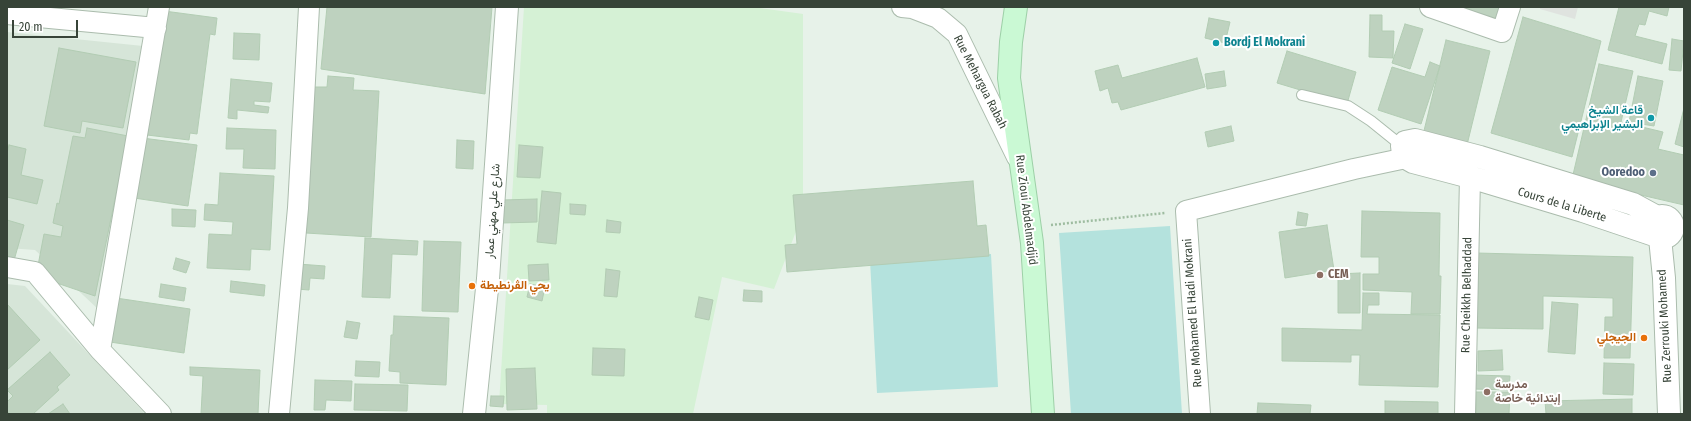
<!DOCTYPE html>
<meta charset="utf-8">
<style>
body{margin:0}
#map{position:relative;width:1691px;height:421px;overflow:hidden;background:#e7f2e9;font-family:"Fira Sans Condensed",sans-serif}
canvas{display:block}
.frame{position:absolute;inset:0;border:8px solid #374438;pointer-events:none}
.scale{position:absolute;left:12px;top:20px;width:66px;height:18px;box-sizing:border-box;border:2px solid #374438;border-top:0;padding-left:5px;font-size:12px;line-height:14px;white-space:nowrap;color:#374438;-webkit-text-stroke:3px #fff;paint-order:stroke}
</style>
<div id="map">
<canvas width="1691" height="421"></canvas>
<div class="frame"></div>
<div class="scale">20 m</div>
</div>
<script>
const ctx = document.querySelector('canvas').getContext('2d');
ctx.lineJoin = 'round';
function paint(path, color) { ctx.fillStyle = color; ctx.fill(path, 'evenodd'); }
const toPath = rows => new Path2D(rows.map(r => 'M' + r).join(''));
function strokePath(path, color, width, dash) { ctx.strokeStyle = color; ctx.lineWidth = width; ctx.lineCap = dash ? 'butt' : 'round'; ctx.setLineDash(dash || []); ctx.stroke(path); }
function label(font, color, halo, rows, align = 'center') {
  ctx.font = font + ' "Fira Sans Condensed",Vazirmatn,sans-serif'; ctx.lineWidth = 4; ctx.setLineDash([]); ctx.textBaseline = 'middle'; ctx.strokeStyle = halo; ctx.fillStyle = color; for (const [text, x, y, turn = 0] of rows) {
    ctx.save(); ctx.translate(x, y); ctx.rotate((+turn || 0) * Math.PI / 180); ctx.textAlign = isNaN(turn) ? turn : align; if (halo) ctx.strokeText(text, 0, 0); ctx.fillText(text, 0, 0); ctx.restore();
  }
}
paint(toPath([
 [7,32,143,46,99,310,35,250,7,248],
 [7,284,25,286,145,414,7,414]
]), '#d6e5d8');
paint(toPath([
 [524,7,753,7,803,14,803,213,774,289,722,277,693,414,547,414,547,405,499,404]
]), '#d5f1d5');
paint(toPath([
 [1170,226,1182,414,1071,414,1059,233],
 [991,254,998,387,877,393,870,260]
]), '#b4e2dd');
paint(toPath([
 [1540,7,1578,7,1575,19,1540,9]
]), '#dfe3df');
const building = toPath([
 [327,7,492,7,485,94,321,69,327,7],
 [1458,7,1502,7,1498,19,1458,7],
 [1619,7,1669,7,1667,16,1649,11,1645,25,1639,24,1635,36,1667,44,1662,64,1608,50,1619,7],
 [164,11,217,18,215,35,210,34,197,134,190,133,189,140,147,135,164,11],
 [1370,15,1382,15,1382,31,1394,31,1393,58,1369,57,1370,15],
 [1523,17,1601,41,1572,157,1491,133,1523,17],
 [1209,18,1230,22,1225,43,1205,38,1209,18],
 [1405,24,1423,29,1410,69,1392,63,1405,24],
 [234,33,260,34,259,60,233,59,234,33],
 [1672,39,1684,41,1681,71,1669,70,1672,39],
 [1446,40,1490,51,1466,149,1422,139,1446,40],
 [59,48,136,62,123,128,82,121,80,133,44,126,59,48],
 [1287,51,1356,72,1347,104,1277,83,1287,51],
 [1197,58,1205,87,1121,110,1118,102,1112,103,1108,88,1100,91,1095,71,1118,65,1122,78,1197,58],
 [1430,62,1440,66,1421,124,1378,110,1392,67,1425,77,1430,62],
 [1599,64,1633,71,1621,122,1663,132,1658,149,1684,155,1684,205,1572,179,1599,64],
 [1224,71,1226,86,1207,89,1205,74,1224,71],
 [328,76,354,78,353,90,379,91,371,237,306,233,314,87,327,87,328,76],
 [1638,76,1663,81,1654,126,1629,122,1638,76],
 [231,79,272,83,270,102,254,101,254,105,269,107,268,113,237,110,237,119,228,118,231,79],
 [1684,108,1684,147,1675,144,1684,108],
 [1231,126,1234,141,1208,147,1205,132,1231,126],
 [87,128,128,136,95,296,36,276,44,234,61,237,63,226,53,223,57,203,59,204,73,136,85,138,87,128],
 [227,128,276,130,275,169,243,168,244,149,226,149,227,128],
 [142,138,197,145,188,206,134,198,142,138],
 [457,140,474,141,473,169,456,168,457,140],
 [9,145,26,149,21,175,43,180,37,204,7,197,7,153,9,145],
 [519,145,543,147,540,178,517,177,519,145],
 [220,173,274,176,270,250,251,249,250,270,207,268,209,234,232,235,233,222,204,220,205,204,218,205,220,173],
 [973,181,977,226,986,225,989,256,787,272,785,245,797,244,793,195,973,181],
 [542,191,561,193,556,244,537,242,542,191],
 [537,199,537,222,502,223,502,200,537,199],
 [570,204,586,205,585,215,570,214,570,204],
 [172,209,196,210,195,227,172,226,172,209],
 [1362,211,1440,213,1439,276,1441,276,1440,314,1411,314,1412,292,1363,290,1363,274,1379,274,1379,257,1361,257,1362,211],
 [1298,212,1308,214,1306,226,1296,225,1298,212],
 [7,220,24,225,13,264,7,262,7,220],
 [607,220,621,222,620,233,606,232,607,220],
 [1327,225,1334,270,1285,278,1279,232,1327,225],
 [365,238,418,241,417,255,392,254,390,298,362,297,365,238],
 [424,241,461,242,458,312,422,311,424,241],
 [1476,253,1633,257,1630,358,1604,358,1605,317,1613,317,1613,298,1543,296,1543,329,1474,328,1476,253],
 [176,258,190,262,186,273,173,269,176,258],
 [298,264,325,266,324,279,310,278,309,290,297,289,298,264],
 [548,264,549,280,529,281,528,265,548,264],
 [606,269,620,271,617,297,604,296,606,269],
 [1360,273,1360,313,1338,313,1338,274,1360,273],
 [231,281,265,285,264,296,230,292,231,281],
 [161,284,186,288,184,301,159,297,161,284],
 [530,284,545,287,542,301,527,297,530,284],
 [744,290,762,291,762,302,743,301,744,290],
 [1363,293,1379,293,1379,305,1368,305,1367,314,1440,315,1438,387,1359,385,1360,355,1351,355,1351,362,1282,361,1282,328,1362,330,1363,293],
 [699,297,713,300,709,320,695,317,699,297],
 [116,298,190,309,184,353,110,342,116,298],
 [1552,302,1578,304,1575,354,1548,352,1552,302],
 [7,304,40,340,7,370,7,304],
 [394,316,449,318,446,385,400,383,400,372,389,371,391,335,393,335,394,316],
 [347,321,360,323,357,339,344,337,347,321],
 [593,348,625,349,624,376,592,375,593,348],
 [1502,350,1503,370,1478,371,1478,351,1502,350],
 [50,352,70,375,57,387,59,390,33,414,10,414,7,411,7,402,13,396,7,390,50,352],
 [356,361,380,362,379,377,355,376,356,361],
 [1604,363,1634,364,1633,395,1603,394,1604,363],
 [190,367,260,370,258,414,201,414,203,376,190,375,190,367],
 [535,368,537,409,507,410,506,369,535,368],
 [1473,375,1510,376,1509,390,1473,389,1473,375],
 [315,380,352,381,351,401,326,400,325,410,314,410,315,380],
 [355,384,408,385,407,411,354,410,355,384],
 [1476,392,1510,392,1509,414,1476,414,1476,392],
 [491,396,504,396,503,407,490,406,491,396],
 [1632,399,1632,414,1546,414,1545,401,1632,399],
 [1385,401,1438,402,1438,414,1385,414,1385,401],
 [1258,403,1311,405,1310,414,1257,414,1258,403],
 [63,404,70,414,48,414,63,404]
]);
paint(building, '#bed2bf');
strokePath(building, '#b2ccb3', 1);
const service = toPath([
 [1302,95,1348,106,1371,121,1402,146]
]);
const minor = toPath([
 [902,7,912,8,938,18,957,34,1017,157],
 [1430,7,1502,32,1510,7],
 [7,14,156,28],
 [7,267,35,272,100,350,161,414],
 [100,350,159,7],
 [279,414,298,208,309,7],
 [1200,414,1186,211,1354,169,1406,158],
 [1465,414,1470,177]
]);
const tertiary = toPath([
 '1651 227a11 11 0 1 1 22 0a11 11 0 1 1-22 0Z',
 [1654,235,1583,211,1470,177,1413,162,1406,158,1403,154,1402,146,1405,142,1415,140,1480,157,1633,204,1657,217],
 [1660,238,1664,278,1669,414],
 [474,414,488,279,507,7]
]);
const secondary = toPath([
 [1016,7,1011,42,1009,78,1032,243,1043,414]
]);
strokePath(service, '#abbcad', 12);
strokePath(minor, '#abbcad', 22);
strokePath(tertiary, '#abbcad', 24);
strokePath(secondary, '#9dd0a7', 24);
strokePath(toPath([
 [1051,225,1165,213]
]), '#9ebca0', 2.5, [2, 2]);
strokePath(service, '#fff', 10);
strokePath(minor, '#fff', 20);
strokePath(tertiary, '#fff', 22);
strokePath(secondary, '#caf9d4', 22);
for (const [x, y, r, color] of [
 [1216,43,4,"#0f9aa8"],
 [1651,118,4,"#0f9aa8"],
 [1653,173,4,"#5c6f8a"],
 [1320,275,4,"#8d6e63"],
 [472,286,4,"#e8710a"],
 [1644,338,4,"#e8710a"],
 [1487,392,4,"#8d6e63"]
]) { const dot = new Path2D(); dot.arc(x, y, r, 0, 2 * Math.PI); ctx.fillStyle = color; ctx.fill(dot); strokePath(dot, '#fff', 1.5); }
label('bold 12px', '#0d838f', '#fff', [
 ["Bordj El Mokrani",1224,43],
 ["قاعة الشيخ",1643,111,"right"],
 ["البشير الإبراهيمي",1643,125,"right"]
], 'left');
label('12px', '#374438', '#fff', [
 ["Rue Mehargua Rabah",980,82,63],
 ["Cours de la Liberte",1562,205,17],
 ["Rue Zioui Abdelmadjid",1026,210,83],
 ["شارع علي مهني عمار",493,211,-86],
 ["Rue Cheikkh Belhaddad",1467,295,-89],
 ["Rue Mohamed El Hadi Mokrani",1193,313,-94],
 ["Rue Zerrouki Mohamed",1665,326,-93]
]);
label('bold 12px', '#4e5e75', '#fff', [
 ["Ooredoo",1645,173]
], 'right');
label('bold 12px', '#785e54', '#fff', [
 ["CEM",1328,275],
 ["مدرسة",1495,385],
 ["إبتدائية خاصة",1495,399]
], 'left');
label('bold 12px', '#c56008', '#fff', [
 ["يحي الڤرنطيطة",480,286],
 ["الجيجلي",1636,338,"right"]
], 'left');
</script>
